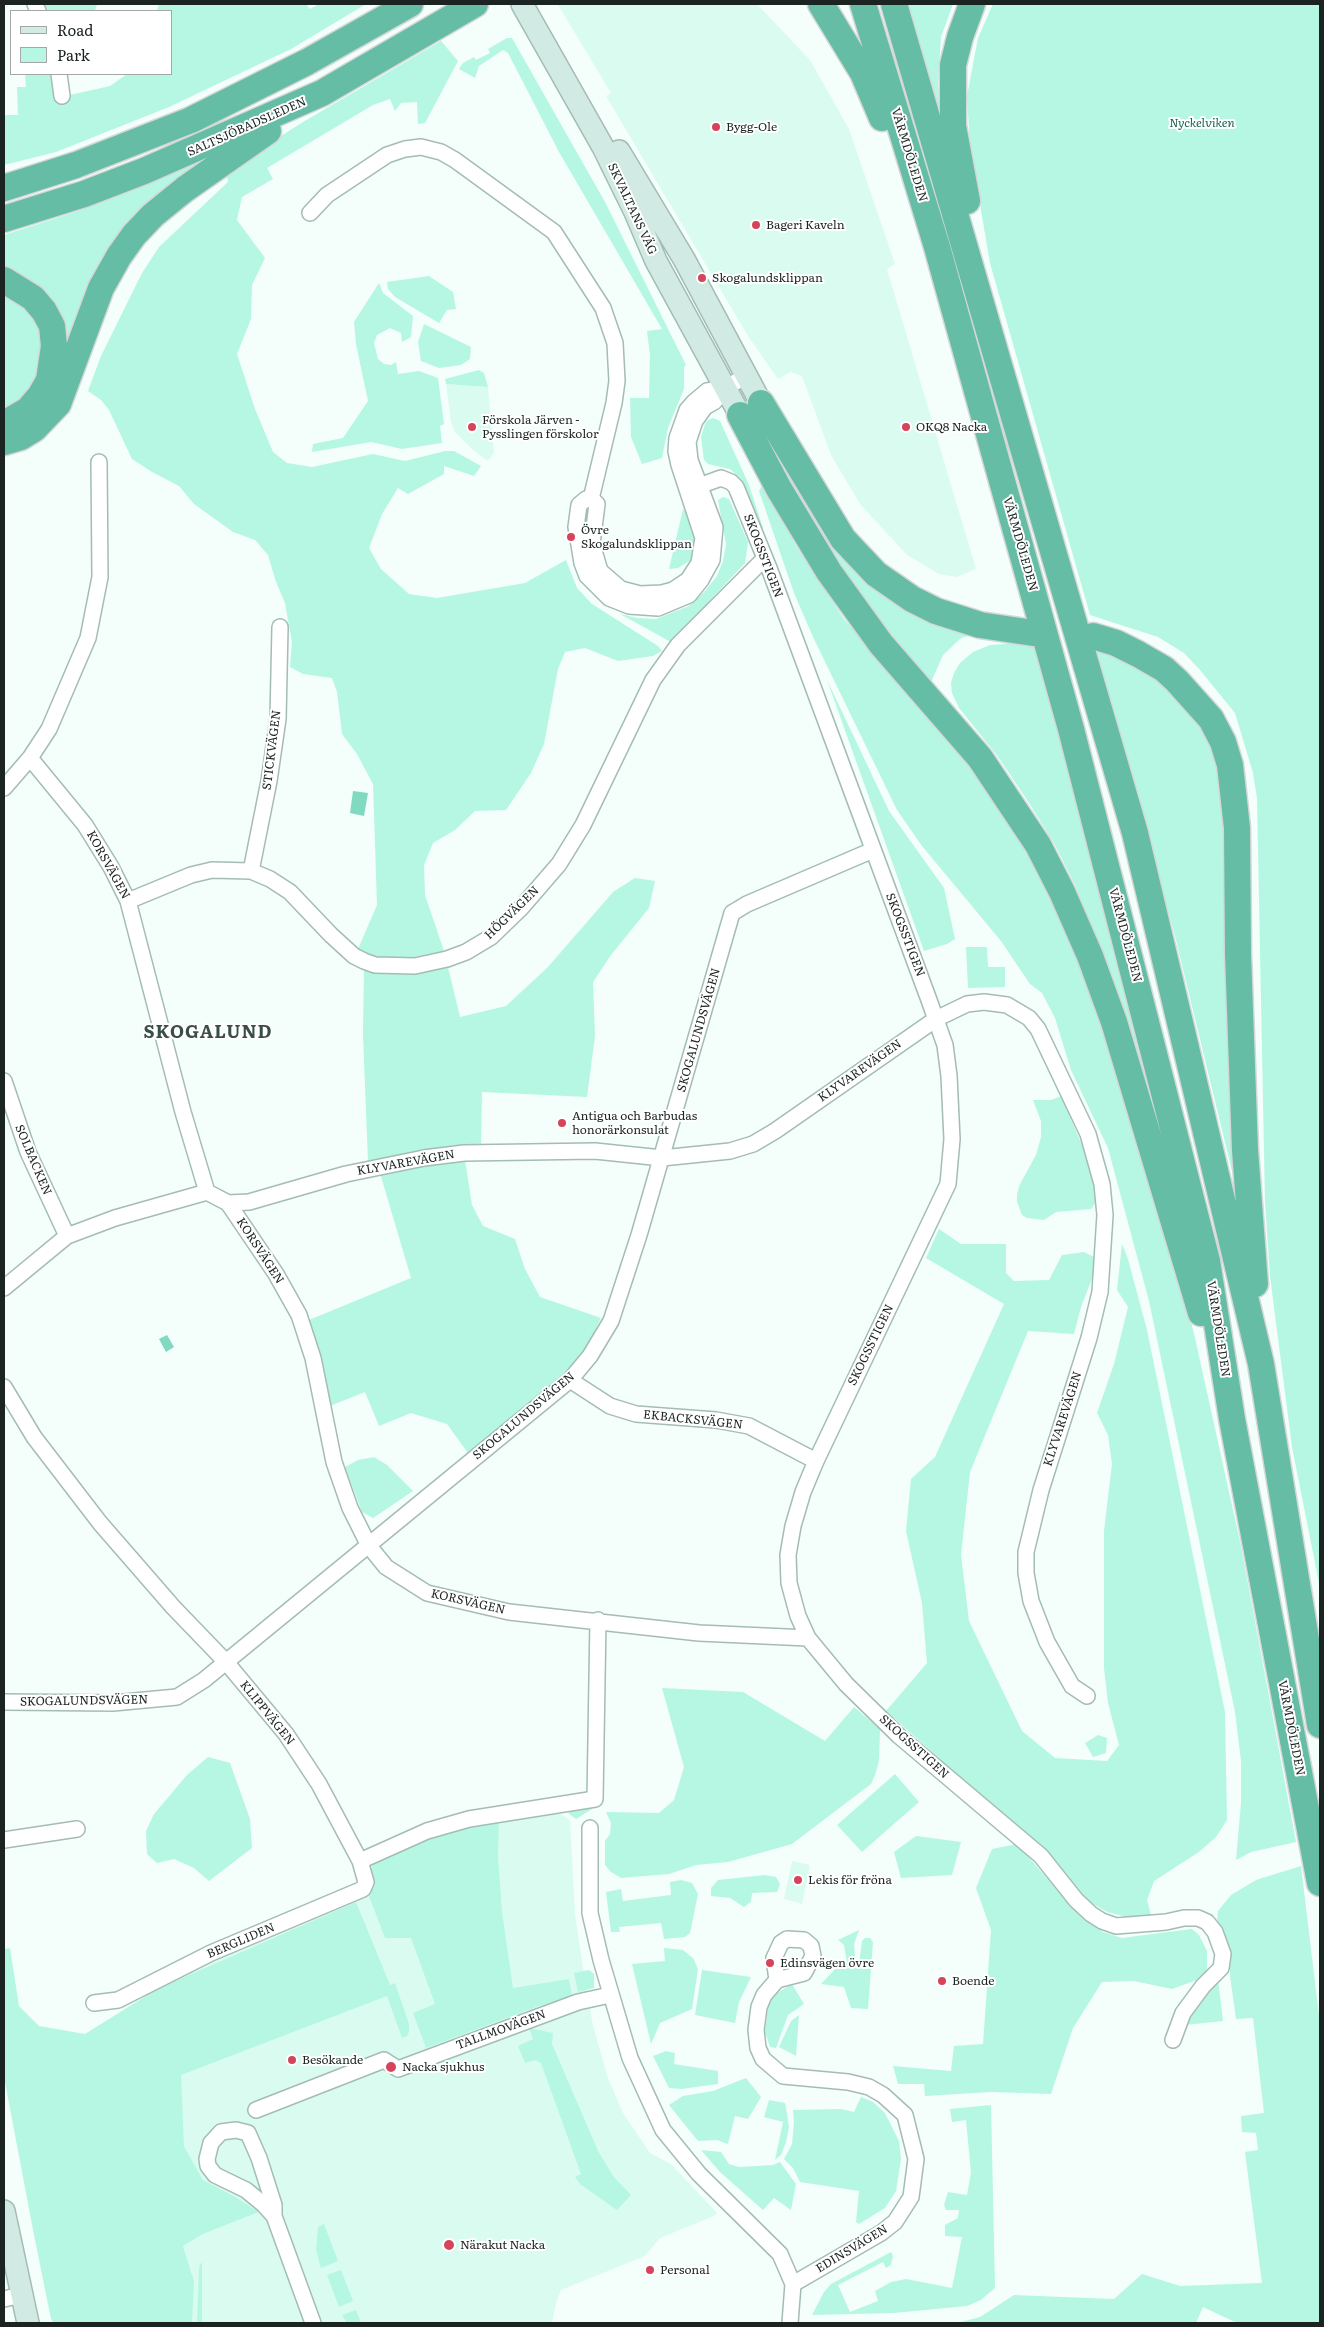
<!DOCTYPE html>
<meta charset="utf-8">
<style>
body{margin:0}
#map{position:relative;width:1324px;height:2327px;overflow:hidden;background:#f4fefa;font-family:Literata,serif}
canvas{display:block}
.frame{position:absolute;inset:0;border:5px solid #1b2421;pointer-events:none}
.legend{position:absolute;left:10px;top:10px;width:162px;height:65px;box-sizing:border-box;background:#fff;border:1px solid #a4a7a6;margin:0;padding:6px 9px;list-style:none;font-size:15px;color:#1b2421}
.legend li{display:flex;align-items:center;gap:10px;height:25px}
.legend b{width:25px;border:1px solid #a4a7a6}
</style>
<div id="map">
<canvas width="1324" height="2327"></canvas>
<div class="frame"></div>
<ul class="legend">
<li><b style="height:6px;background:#d1ebe4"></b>Road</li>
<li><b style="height:14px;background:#b5f7e2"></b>Park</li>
</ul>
</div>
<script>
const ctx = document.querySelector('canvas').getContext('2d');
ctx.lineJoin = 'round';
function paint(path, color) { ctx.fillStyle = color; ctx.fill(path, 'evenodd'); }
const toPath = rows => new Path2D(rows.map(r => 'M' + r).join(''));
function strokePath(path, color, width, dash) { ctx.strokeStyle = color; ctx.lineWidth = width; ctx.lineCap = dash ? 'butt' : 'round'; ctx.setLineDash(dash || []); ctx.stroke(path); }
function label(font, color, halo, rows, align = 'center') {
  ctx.font = font + ' Literata,serif'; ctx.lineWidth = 4; ctx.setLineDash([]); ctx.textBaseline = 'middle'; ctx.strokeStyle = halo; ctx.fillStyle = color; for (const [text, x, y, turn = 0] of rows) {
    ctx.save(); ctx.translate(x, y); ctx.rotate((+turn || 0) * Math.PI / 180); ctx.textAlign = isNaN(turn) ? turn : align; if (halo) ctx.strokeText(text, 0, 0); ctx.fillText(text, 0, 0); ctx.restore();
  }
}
paint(toPath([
 [561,4,757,4,810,60,849,129,895,264,887,269,976,569,956,577,939,574,907,555,860,504,831,455,802,376,791,372,778,379,748,336,606,96,611,93,558,5],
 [446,384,488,387,494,453,488,461,474,451,455,432,451,422],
 [558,1813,570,1820,575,1914,583,1968,593,2026,608,2078,623,2113,650,2153,671,2164,717,2213,714,2216,660,2238,645,2256,561,2290,556,2303,552,2323,167,2323,194,2281,183,2246,203,2234,259,2212,234,2196,203,2180,184,2146,180,2075,157,1989,248,1945,356,1902,369,1885,372,1863,499,1817],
 [792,1861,810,1865,802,1904,784,1899]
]), '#dafcf0');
paint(toPath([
 [42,4,97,4,95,11,46,11],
 [159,4,306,4,310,9,319,4,366,4,291,49,169,107,56,152,4,165,4,115,18,115,17,87,26,87,25,74,52,74,56,103,70,100,70,95,110,86,127,74,171,74,171,11,157,11],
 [905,4,953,4,941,37,938,83,940,117],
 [993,4,1320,4,1320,1588,1292,1447,1270,1276,1265,1202,1257,798,1253,773,1235,713,1200,670,1184,653,1158,637,1090,615,990,263,970,146,967,96,978,38],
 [507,38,512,38,605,202,686,365,684,367,684,389,668,428,662,458,642,464,631,437,630,398,649,398,650,355,647,331,662,329,559,152,508,53,503,50,479,66,475,78,459,69,463,63,474,57,476,60,490,53,488,49],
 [441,41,458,61,425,123,418,124,417,102,401,103,395,111,390,99,373,105,267,168,273,179,242,197,237,220,265,258,252,285,251,319,237,354,255,409,273,452,287,463,312,467,373,454,405,461,445,451,454,451,481,466,474,476,444,466,444,474,408,494,398,488,382,514,369,548,381,569,409,594,437,598,525,583,566,560,577,588,592,604,658,646,662,651,653,656,618,661,585,648,565,652,558,669,544,744,531,773,506,810,475,811,455,830,433,843,424,865,425,895,444,951,404,959,373,958,358,949,377,905,373,784,357,754,342,734,337,692,332,678,303,674,290,667,292,642,285,603,276,582,268,555,255,540,233,532,194,504,179,486,152,472,132,459,109,410,101,400,88,391,101,356,142,273,159,247,228,182,226,171,303,122],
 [218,155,162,193,65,372,64,337,4,273,4,235,75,212],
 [429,276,453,292,456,309,447,310,439,323,395,297,388,289,387,282],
 [379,283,383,293,413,316,411,337,402,342,401,333,390,328,377,335,374,343,378,359,384,364,391,365,396,362,398,374,419,371,438,378,444,424,440,426,442,443,402,449,371,442,312,452,313,444,343,438,368,401,356,344,354,322],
 [4,293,21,303,36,319,41,330,40,367,28,396,4,413],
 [424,324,471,347,470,359,461,365,439,368,421,361,418,342],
 [479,370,484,373,488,387,446,384,445,379],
 [713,418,720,421,749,485,763,528,761,530,741,479,730,469,708,464,704,460,701,437,705,424,708,420],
 [786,480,842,553,975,634,961,638,943,655,932,680,931,689,841,578],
 [763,483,796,546,844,619,972,766,1028,849,1096,1000,1176,1261,1195,1338,1241,1546,1296,1842,1251,1852,1236,1860,1241,1803,1241,1761,1235,1712,1149,1301,1108,1148,1071,1070,1055,1018,1042,993,1030,984,1001,941,922,846,897,810,813,637,794,593,759,491],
 [723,497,729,499,748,542,745,563,671,642,620,614,637,618,656,619,689,606,705,591,717,576,723,561,726,544,718,500],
 [683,509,693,519,696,531,695,550,691,560,678,568,669,569],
 [1035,642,1145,1053,1166,1159,1120,1003,1075,885,1055,845,1029,803,996,754,959,708,952,693,951,683,954,673,960,663,973,652,990,645],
 [1096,648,1123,659,1160,679,1197,718,1217,758,1224,790,1238,1196,1175,936],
 [827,680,889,811,944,888,955,939,947,944,924,951],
 [635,878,655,881,649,908,611,955,593,982,595,1036,587,1097,482,1092,481,1145,368,1162,363,1034,364,970,400,972,448,967,460,1017,506,1006,548,967,613,892],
 [966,947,987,947,988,967,1005,967,1005,987,968,988],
 [1061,1096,1088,1159,1096,1187,1096,1202,1091,1209,1056,1212,1044,1220,1027,1218,1022,1215,1017,1202,1017,1194,1020,1184,1036,1155,1041,1137,1041,1121,1033,1100,1051,1100],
 [465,1160,472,1205,483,1226,515,1239,525,1269,540,1297,601,1318,582,1357,555,1383,468,1453,447,1424,411,1413,379,1426,365,1392,330,1406,320,1359,309,1320,411,1278,380,1173],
 [939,1229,961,1244,1006,1244,1006,1273,1014,1281,1049,1280,1062,1255,1084,1252,1096,1258,1097,1266,1081,1307,1074,1334,1028,1331,970,1472,961,1555,969,1621,1022,1731,1055,1758,1107,1761,1119,1745,1108,1703,1104,1668,1104,1531,1112,1464,1108,1435,1097,1413,1114,1364,1128,1307,1117,1290,1122,1244,1128,1259,1147,1330,1225,1712,1227,1820,1216,1837,1199,1852,1154,1881,1147,1900,1151,1915,1131,1918,1107,1912,1083,1898,1051,1855,1015,1826,886,1711,927,1663,922,1603,906,1531,911,1479,935,1457,1004,1304,926,1258],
 [374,1457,387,1465,413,1491,373,1518,362,1512,345,1467,358,1460],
 [662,1688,743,1692,825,1741,854,1707,880,1729,879,1761,875,1775,871,1784,792,1844,728,1862,696,1865,669,1874,621,1878,611,1872,605,1865,605,1841,610,1834,611,1823,606,1812,659,1813,674,1800,684,1767],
 [1098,1735,1107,1738,1106,1753,1093,1757,1085,1743],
 [208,1757,230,1763,250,1819,252,1848,209,1881,194,1868,174,1859,157,1863,147,1854,146,1831,154,1814,187,1775],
 [895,1774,919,1802,862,1852,837,1825],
 [590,1804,592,1809,576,1819,569,1814,569,1811],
 [499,1817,498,1857,502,1912,513,1988,569,1979,572,1996,539,2006,426,2048,413,2013,435,2004,411,1938,385,1938,369,1896,372,1863,393,1850,460,1826],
 [916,1836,961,1842,952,1875,901,1878,894,1852],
 [1017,1844,1077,1912,1103,1932,1122,1938,1192,1929,1199,1935,1207,1951,1207,1974,1200,1979,1172,1989,1134,1981,1102,1982,1073,2028,1051,2094,991,2092,925,2096,924,2084,898,2084,893,2066,951,2071,954,2046,983,2044,991,1930,976,1888,992,1849],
 [1301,1866,1320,2024,1320,2323,1237,2323,1203,2307,1196,2323,957,2323,980,2317,1014,2295,1114,2299,1142,2274,1180,2286,1262,2283,1245,2152,1258,2150,1256,2133,1242,2132,1241,2116,1264,2113,1253,2018,1236,2019,1230,1976,1230,1956,1217,1919,1218,1911,1231,1895,1256,1880],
 [765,1875,776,1877,780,1884,777,1892,752,1893,751,1902,744,1907,730,1898,711,1896,711,1888,718,1880],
 [681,1880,692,1883,698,1894,690,1933,685,1937,664,1939,661,1923,619,1927,620,1932,611,1932,606,1892,621,1889,623,1901,671,1895,670,1882],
 [356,1902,390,1985,395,1983,409,2024,409,2032,407,2036,402,2038,387,1996,181,2075,184,2146,203,2180,234,2196,259,2212,203,2234,183,2246,194,2281,192,2323,54,2323,51,2319,34,2235,4,2077,4,1949,10,1948,19,2006,39,2026,85,2034,157,1989],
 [859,1930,854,1944,856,1968,859,1964,862,1941,865,1938,870,1938,873,1942,868,2009,851,2008,844,1987,821,1984,837,1967,844,1966,847,1962,844,1945,838,1940],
 [664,1948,683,1950,693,1958,698,1969,692,2009,660,2023,651,2044,632,1964,665,1961],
 [589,1970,594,1974,594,1988,578,1992,574,1973],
 [702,1970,751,1977,739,2002,735,2023,695,2015],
 [1218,1979,1223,2021,1185,2025,1184,2016],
 [792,1984,804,2004,788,2015,776,2048,770,2047,765,2032,768,2007,774,1995],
 [799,2015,796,2056,779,2047,791,2021],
 [529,2028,553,2033,552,2044,598,2151,613,2176,631,2195,617,2210,580,2184,575,2177,581,2174,541,2063,535,2060,525,2063,518,2046,533,2039],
 [666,2051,675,2053,674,2064,718,2071,718,2084,681,2089,669,2088,653,2056],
 [746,2078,761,2097,748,2119,735,2116,728,2144,717,2140,698,2141,669,2105,683,2096,713,2091],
 [861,2097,873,2102,885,2113,899,2141,901,2159,896,2191,885,2208,859,2224,856,2222,859,2191,800,2182,793,2168,784,2159,792,2144,794,2122,793,2110,841,2109,854,2112],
 [769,2100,785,2103,787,2114,789,2127,786,2142,781,2155,775,2160,783,2122,764,2117],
 [991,2105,995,2288,981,2300,967,2306,894,2313,812,2315,824,2292,831,2284,891,2252,893,2256,891,2265,886,2268,883,2262,838,2285,850,2312,878,2301,875,2291,891,2282,906,2279,952,2288,962,2237,945,2236,945,2225,958,2218,959,2210,946,2210,944,2205,948,2192,967,2195,971,2173,966,2120,952,2122,950,2109],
 [701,2150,721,2152,729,2164,739,2167,773,2165,780,2162,796,2184,791,2210,774,2198,763,2210,720,2172],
 [324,2224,338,2261,321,2268,316,2250,318,2227],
 [202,2263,202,2323,197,2323,199,2269,200,2264],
 [341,2270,353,2301,339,2307,327,2275],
 [356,2310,361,2323,347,2323,342,2315]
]), '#b5f7e2');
paint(toPath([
 [353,791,368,793,364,816,350,813],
 [167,1335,174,1347,166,1352,159,1339]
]), '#81d9bf');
const street = toPath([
 [35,4,38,11],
 [59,74,62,96],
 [310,213,327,195,387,155,405,149,421,147,441,152,455,160,554,232,603,308,615,343,617,381,614,403,591,499],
 [726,388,707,391,694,402,687,410,677,438,676,451,679,465,703,538,699,563,688,580,673,590,662,593,640,594,621,589,600,571,592,544,597,504,593,500,586,499,579,505,576,527,582,563,587,576,609,598,629,606,658,608,689,595,701,580,712,560,715,527,690,460,688,442,695,421,705,407,714,402,726,388,747,375],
 [688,490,721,478,731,482,736,487,769,568,929,1000,945,1045,949,1076,952,1139,948,1184,816,1461,803,1492,793,1526,788,1555,789,1583,798,1616,808,1638,846,1684,899,1736,1041,1856,1076,1900,1091,1914,1102,1921,1116,1926,1166,1922,1184,1918,1198,1918,1207,1922,1215,1932,1223,1954,1221,1968,1203,1986,1183,2013,1173,2040],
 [30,758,85,825,111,867,128,901,183,1112,207,1192],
 [4,788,30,758,49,729,88,638,100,577,99,462],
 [251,871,269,781,278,719,280,627],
 [128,901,191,875,212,870,251,871,270,879,290,892,331,935,354,956,364,961,375,965,415,966,447,959,466,952,491,937,521,908,559,864,583,825,653,680,678,645,765,558],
 [4,1081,28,1152,67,1236],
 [228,1203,276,1274,299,1315,313,1358,334,1462,350,1508,369,1546,386,1567,427,1593,509,1612,699,1633,808,1638],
 [4,1288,67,1236,115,1218,207,1192,228,1203,249,1202,346,1174,424,1158,464,1153,595,1151,662,1158,730,1151,753,1144,775,1131,936,1019,967,1004,984,1002,1007,1005,1029,1018,1038,1029,1088,1134,1102,1184,1105,1215,1100,1292,1089,1338,1041,1490,1026,1552,1026,1573,1031,1601,1047,1642,1072,1686,1087,1696],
 [570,1380,610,1406,636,1414,716,1420,749,1426,816,1461],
 [4,1387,34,1437,100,1523,173,1607,226,1662,286,1734,319,1784,360,1861,427,1831,469,1819,595,1799,598,1620],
 [4,1702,113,1703,177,1697,204,1680,570,1380,590,1356,611,1321,639,1235,732,913,747,904,873,850],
 [590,1828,590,1913,601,1960,630,2058,663,2130,699,2174,780,2254,793,2284],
 [4,1840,77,1829],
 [777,1980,774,1958,781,1943,787,1939,804,1940,811,1946,813,1956,804,1973,777,1980,764,1995,759,2007,756,2030,758,2048,763,2059,783,2076,848,2082,869,2087,883,2095,905,2115,916,2159,911,2197,895,2222,881,2233,793,2284,790,2323],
 [94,2003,118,2000,211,1953,363,1889,366,1882,360,1861],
 [256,2110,384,2060,398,2069,578,2002,610,1995],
 [274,2216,274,2205,259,2158,248,2133,236,2130,221,2132,211,2143,207,2159,208,2166,215,2175,246,2190,263,2204,274,2216,313,2323],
 [4,2299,21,2295]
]);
const secondary = toPath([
 [522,4,603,147,635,212,656,261,740,415],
 [619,151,684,259,761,403],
 [4,2211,28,2323]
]);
const highway = toPath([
 [821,4,863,73,882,118],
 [863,4,937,247,1071,729,1207,1261,1232,1419,1320,1883],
 [894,4,1135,833,1261,1364,1320,1725],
 [4,188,76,165,191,120,307,62,410,4],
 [967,201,953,126,953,65,960,37,972,4],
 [4,219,84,194,144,171,322,93,475,4],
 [4,280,33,298,44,311,52,326,54,346,49,380,40,396,28,410,4,424],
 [761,403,843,539,876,574,912,599,936,611,980,625,1033,633],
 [740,415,779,489,829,572,881,644,980,758,1038,845,1062,892,1090,956,1114,1022,1201,1313],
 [4,442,21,437,34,429,58,404,101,288,119,256,134,235,153,215,185,189,268,131],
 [1093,636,1116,643,1138,654,1164,669,1177,681,1211,719,1223,742,1230,765,1237,828,1238,954,1245,1150,1255,1284]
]);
strokePath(street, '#a4bcb3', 18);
strokePath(secondary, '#a4bcb3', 24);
strokePath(highway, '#d6d8d7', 29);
strokePath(street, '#fff', 15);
strokePath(secondary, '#d1ebe4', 21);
strokePath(highway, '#66bda5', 26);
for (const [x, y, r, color] of [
 [716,127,5,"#d5445b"],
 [756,225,5,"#d5445b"],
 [702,278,5,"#d5445b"],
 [472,427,5,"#d5445b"],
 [906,427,5,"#d5445b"],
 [571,537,5,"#d5445b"],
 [562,1123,5,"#d5445b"],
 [798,1880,5,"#d5445b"],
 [770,1963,5,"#d5445b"],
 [942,1981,5,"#d5445b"],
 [292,2060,5,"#d5445b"],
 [391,2067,6,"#d5445b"],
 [449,2245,6,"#d5445b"],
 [650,2270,5,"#d5445b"]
]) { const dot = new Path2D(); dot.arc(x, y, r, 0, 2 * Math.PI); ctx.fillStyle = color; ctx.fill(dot); strokePath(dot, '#fff', 2); }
label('italic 12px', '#1a604f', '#fff', [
 ["Nyckelviken",1202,123]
]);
label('12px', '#1b2421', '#fff', [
 ["SALTSJÖBADSLEDEN",247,127,-24],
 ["VÄRMDÖLEDEN",909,155,73],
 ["SKVALTANS VÄG",632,209,65],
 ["VÄRMDÖLEDEN",1020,544,74],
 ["SKOGSSTIGEN",763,556,69],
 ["STICKVÄGEN",272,750,-83],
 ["KORSVÄGEN",108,865,61],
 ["HÖGVÄGEN",512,913,-44],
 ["SKOGSSTIGEN",905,935,69],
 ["VÄRMDÖLEDEN",1125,935,75],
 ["SKOGALUNDSVÄGEN",699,1030,-74],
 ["KLYVAREVÄGEN",860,1071,-35],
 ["SOLBACKEN",33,1160,67],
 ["KLYVAREVÄGEN",406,1163,-10],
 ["KORSVÄGEN",260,1251,57],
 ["VÄRMDÖLEDEN",1218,1329,81],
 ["SKOGSSTIGEN",871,1345,-64],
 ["SKOGALUNDSVÄGEN",524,1416,-40],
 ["KLYVAREVÄGEN",1063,1419,-72],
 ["EKBACKSVÄGEN",693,1420,6],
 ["KORSVÄGEN",468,1602,13],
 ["SKOGALUNDSVÄGEN",84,1701,-1],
 ["KLIPPVÄGEN",267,1713,51],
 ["VÄRMDÖLEDEN",1291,1728,79],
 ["SKOGSSTIGEN",914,1747,42],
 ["BERGLIDEN",241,1941,-23],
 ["TALLMOVÄGEN",501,2030,-20],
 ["EDINSVÄGEN",852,2249,-31]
]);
label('12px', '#1b2421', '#fff', [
 ["Bygg-Ole",726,127],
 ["Bageri Kaveln",766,225],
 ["Skogalundsklippan",712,278],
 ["Förskola Järven -",482,420],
 ["Pysslingen förskolor",482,434],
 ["OKQ8 Nacka",916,427],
 ["Övre",581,530],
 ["Skogalundsklippan",581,544],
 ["Antigua och Barbudas",572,1116],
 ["honorärkonsulat",572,1130],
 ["Lekis för fröna",808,1880],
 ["Edinsvägen övre",780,1963],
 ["Boende",952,1981],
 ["Besökande",302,2060],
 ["Nacka sjukhus",402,2067],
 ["Närakut Nacka",460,2245],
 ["Personal",660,2270]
], 'left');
ctx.letterSpacing = '1px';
label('bold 18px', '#394e48', '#fff', [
 ["SKOGALUND",208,1033]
]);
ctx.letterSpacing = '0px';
</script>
